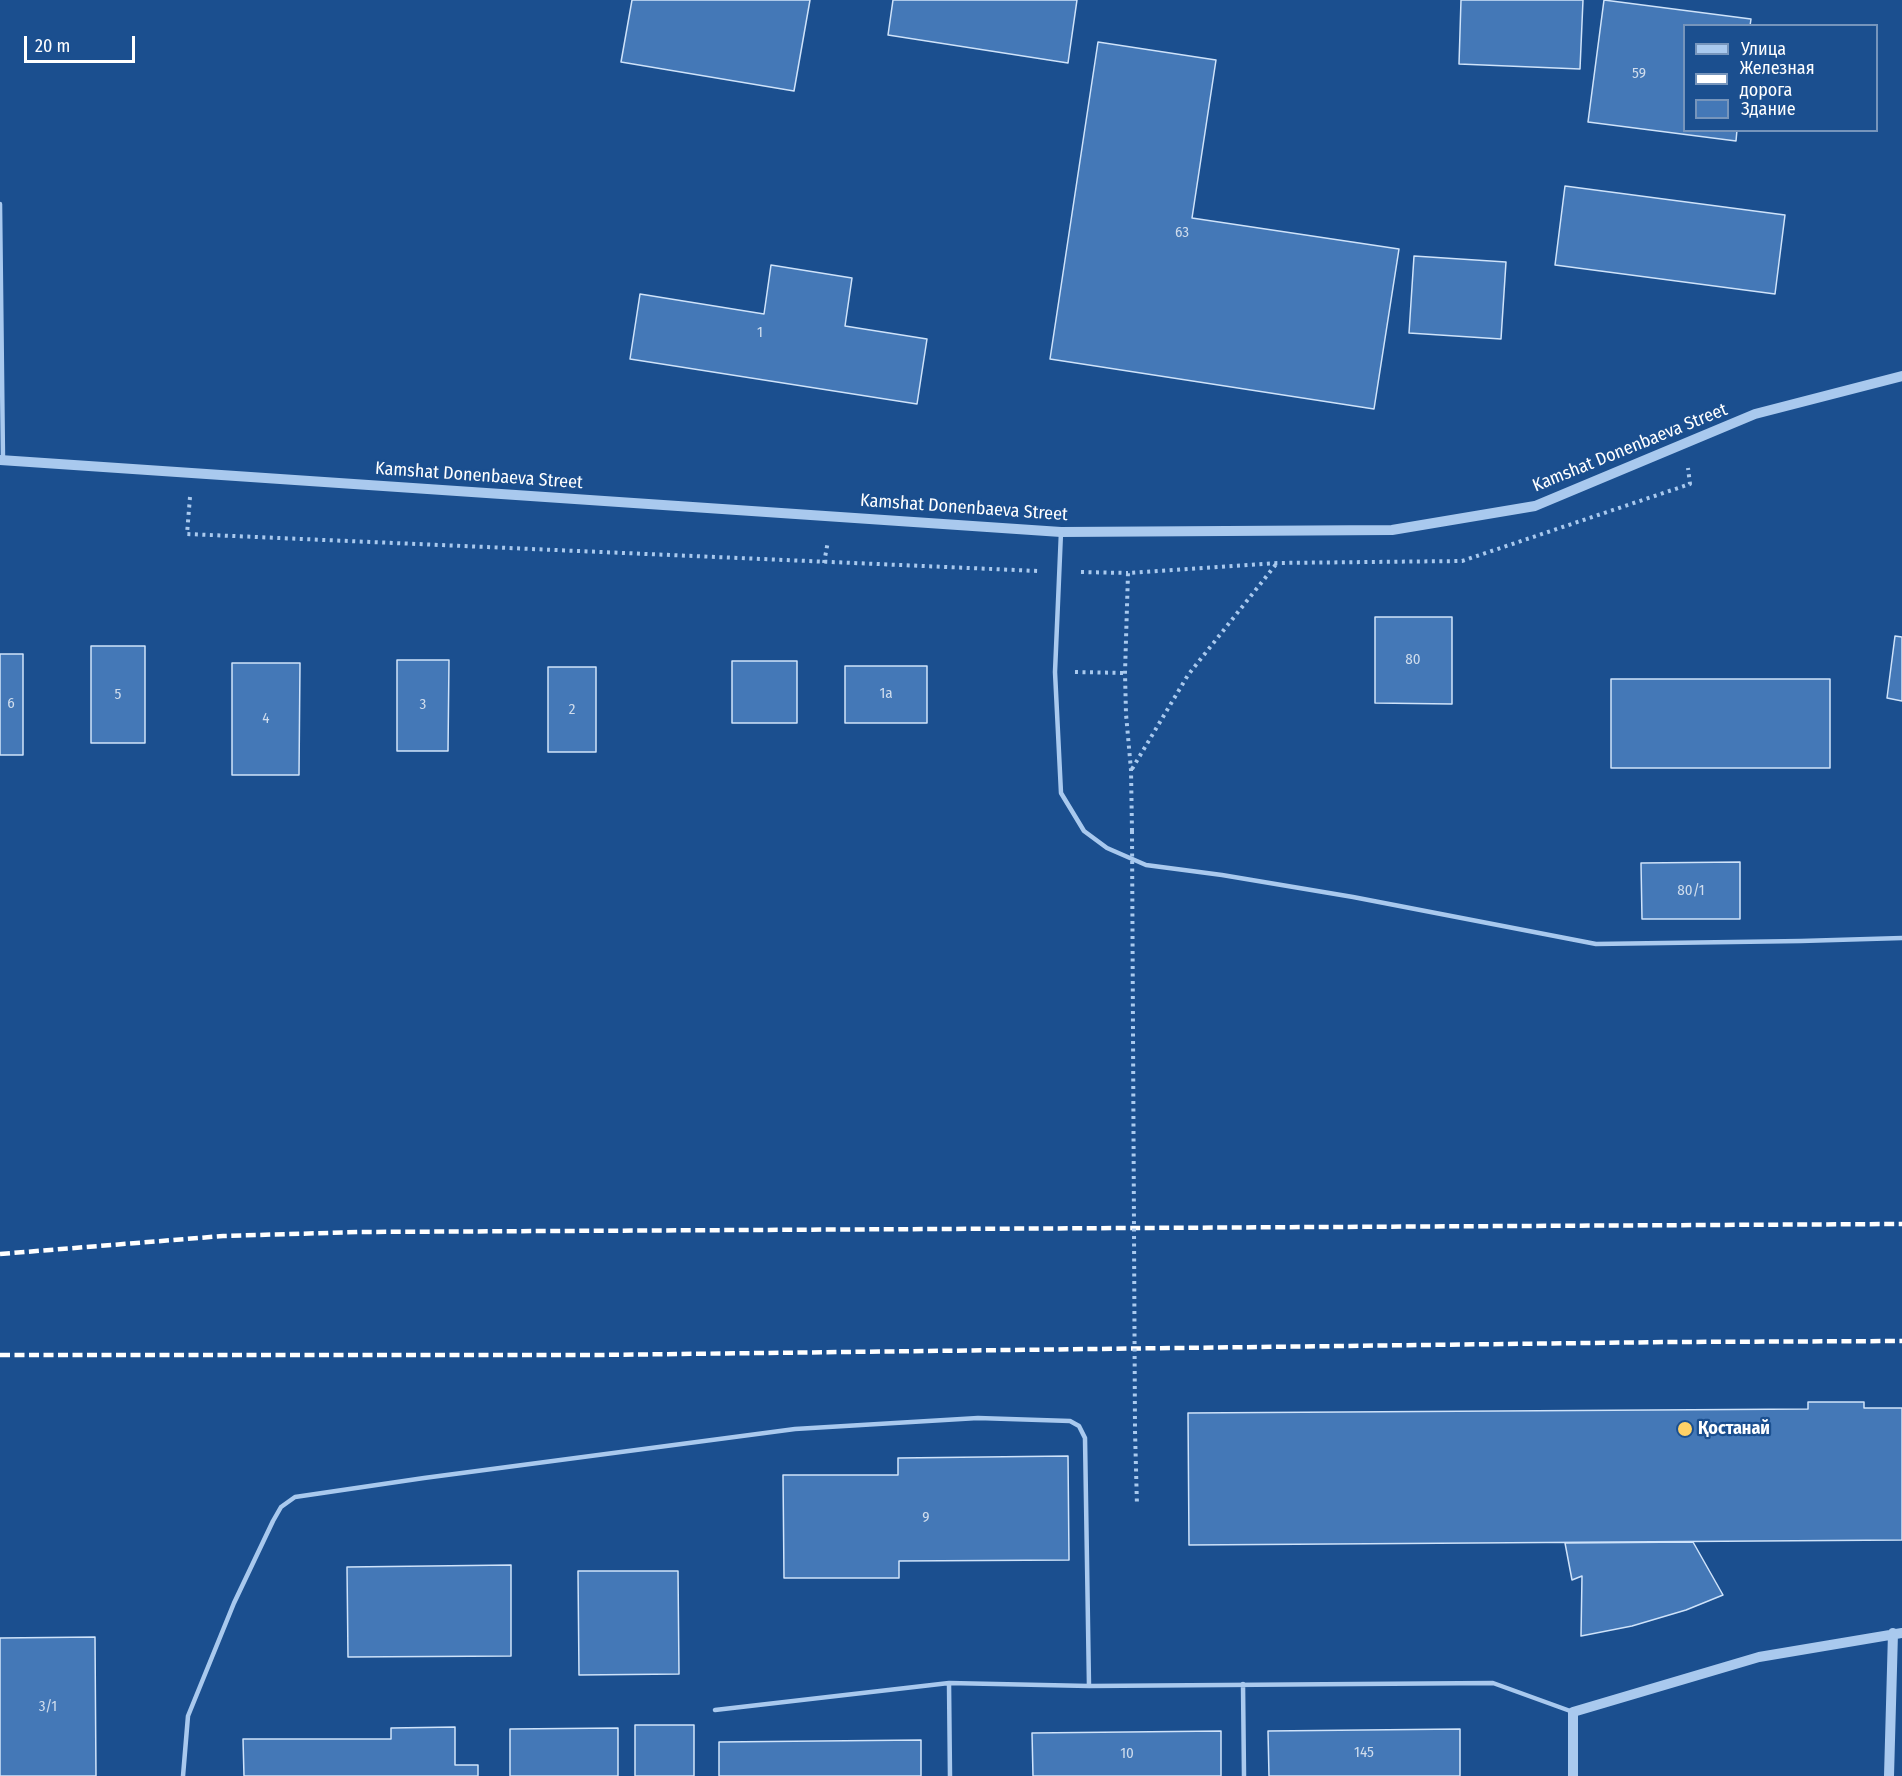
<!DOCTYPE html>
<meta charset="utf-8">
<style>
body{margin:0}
#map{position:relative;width:1902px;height:1776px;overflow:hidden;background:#1b4f8f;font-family:"Fira Sans Condensed",sans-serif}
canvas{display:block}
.legend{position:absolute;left:1683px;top:24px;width:195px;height:108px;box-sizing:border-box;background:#1b4f8f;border:2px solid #7695bc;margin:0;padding:8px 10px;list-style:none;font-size:18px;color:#fff}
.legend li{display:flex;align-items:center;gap:12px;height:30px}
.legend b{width:30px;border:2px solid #7695bc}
.scale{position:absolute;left:24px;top:36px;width:111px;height:27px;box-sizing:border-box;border:3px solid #fff;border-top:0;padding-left:8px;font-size:18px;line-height:21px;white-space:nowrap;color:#fff;-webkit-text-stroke:4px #1b4f8f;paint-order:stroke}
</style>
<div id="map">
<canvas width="1902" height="1776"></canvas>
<ul class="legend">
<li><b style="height:8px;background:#a9c9ee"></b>Улица</li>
<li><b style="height:8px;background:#fff"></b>Железная дорога</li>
<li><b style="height:16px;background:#4478b7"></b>Здание</li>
</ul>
<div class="scale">20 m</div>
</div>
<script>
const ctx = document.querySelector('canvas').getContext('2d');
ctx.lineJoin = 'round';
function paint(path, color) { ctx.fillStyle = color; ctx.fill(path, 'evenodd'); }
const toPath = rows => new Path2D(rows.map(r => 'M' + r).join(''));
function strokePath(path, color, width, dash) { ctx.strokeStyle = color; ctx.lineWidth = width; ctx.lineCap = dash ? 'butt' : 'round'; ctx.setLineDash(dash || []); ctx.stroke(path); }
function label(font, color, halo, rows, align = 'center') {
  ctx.font = font + ' "Fira Sans Condensed",sans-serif'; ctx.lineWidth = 4.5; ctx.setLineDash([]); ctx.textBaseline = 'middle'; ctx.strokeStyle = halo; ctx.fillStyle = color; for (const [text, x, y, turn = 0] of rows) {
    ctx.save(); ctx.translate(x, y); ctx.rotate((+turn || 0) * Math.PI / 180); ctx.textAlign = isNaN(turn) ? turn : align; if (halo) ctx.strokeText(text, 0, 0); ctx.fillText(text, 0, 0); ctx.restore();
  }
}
const building = toPath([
 [632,0,810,0,794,91,621,62,632,0],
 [893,0,1077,0,1068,63,888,35,893,0],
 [1461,0,1583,0,1580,69,1459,64,1461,0],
 [1604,0,1751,19,1750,26,1684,26,1684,130,1737,130,1736,141,1588,122,1604,0],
 [1098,42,1216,60,1192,218,1399,249,1374,409,1050,359,1098,42],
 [1565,186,1785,215,1775,294,1555,265,1565,186],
 [1414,256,1506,262,1501,339,1409,333,1414,256],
 [771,265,852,278,845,326,927,339,917,404,630,359,640,294,764,314,771,265],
 [1375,617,1452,617,1452,704,1375,703,1375,617],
 [1895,636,1902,637,1902,701,1887,698,1895,636],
 [91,646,145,646,145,743,91,743,91,646],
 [0,654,23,654,23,755,0,755,0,654],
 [397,660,449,660,448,751,397,751,397,660],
 [732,661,797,661,797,723,732,723,732,661],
 [232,663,300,663,299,775,232,775,232,663],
 [845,666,927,666,927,723,845,723,845,666],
 [548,667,596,667,596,752,548,752,548,667],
 [1611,679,1830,679,1830,768,1611,768,1611,679],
 [1740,862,1740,919,1642,919,1641,863,1740,862],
 [1808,1402,1864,1402,1864,1408,1902,1408,1902,1540,1189,1545,1188,1413,1808,1409,1808,1402],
 [1068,1456,1069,1560,899,1561,899,1578,784,1578,783,1475,898,1475,898,1458,1068,1456],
 [1693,1542,1723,1595,1686,1610,1632,1626,1581,1636,1582,1576,1572,1580,1565,1543,1693,1542],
 [511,1565,511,1656,348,1657,347,1567,511,1565],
 [578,1571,678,1571,679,1674,579,1675,578,1571],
 [95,1637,96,1776,0,1776,0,1638,95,1637],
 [635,1725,694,1725,694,1776,635,1776,635,1725],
 [455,1727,455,1765,478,1765,478,1776,244,1776,243,1739,391,1739,391,1728,455,1727],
 [618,1728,618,1776,510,1776,510,1729,618,1728],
 [1460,1729,1460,1776,1269,1776,1268,1731,1460,1729],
 [1221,1731,1221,1776,1033,1776,1032,1733,1221,1731],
 [921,1740,921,1776,719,1776,719,1742,921,1740]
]);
paint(building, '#4478b7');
strokePath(building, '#cfe3fa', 1.5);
strokePath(toPath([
 [190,497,187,534,1038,571],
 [824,563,828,541],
 [1081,572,1128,573],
 [1075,672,1125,673],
 [1132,769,1188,675,1277,563],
 [1132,831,1131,770,1126,714,1125,673,1128,573,1277,563,1462,561,1690,484,1688,468],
 [1135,1431,1137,1506]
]), '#a9c9ee', 4, [3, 4.5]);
strokePath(toPath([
 [0,204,3,460],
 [1061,532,1055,672,1061,793,1084,831,1107,848,1146,865,1222,875,1353,897,1596,944,1801,941,1902,938],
 [949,1683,950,1776],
 [1243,1684,1244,1776],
 [715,1710,949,1683,1089,1686,1493,1683,1573,1712],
 [183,1776,188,1716,234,1603,273,1521,281,1507,295,1497,424,1478,795,1429,978,1418,1070,1421,1079,1426,1085,1438,1089,1686]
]), '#a9c9ee', 4.5);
strokePath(toPath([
 [0,460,1061,532,1392,530,1535,506,1755,414,1902,376],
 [1573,1776,1573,1712,1759,1657,1902,1633],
 [1889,1776,1893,1633]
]), '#a9c9ee', 10);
strokePath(toPath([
 [0,1254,223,1236,360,1232,1902,1224],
 [0,1355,597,1355,1670,1342,1902,1341]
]), '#fff', 4.5, [10, 4.5]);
strokePath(toPath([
 [1132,831,1135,1431]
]), '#a9c9ee', 4, [3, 4.5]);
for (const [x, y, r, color] of [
 [1685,1429,8,"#ffd166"]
]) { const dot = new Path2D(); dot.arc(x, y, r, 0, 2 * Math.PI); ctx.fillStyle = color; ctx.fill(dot); strokePath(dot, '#1b4f8f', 2); }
label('15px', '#d0dded', null, [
 ["59",1639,74],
 ["63",1182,233],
 ["1",760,333],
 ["80",1413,660],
 ["1а",886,694],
 ["5",118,695],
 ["6",11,704],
 ["3",423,705],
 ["2",572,710],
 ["4",266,719],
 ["80/1",1691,891],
 ["9",926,1518],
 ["3/1",48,1707],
 ["145",1364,1753],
 ["10",1127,1754]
]);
label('18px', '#fff', '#1b4f8f', [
 ["Kamshat Donenbaeva Street",1630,448,-22],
 ["Kamshat Donenbaeva Street",479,476,4],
 ["Kamshat Donenbaeva Street",964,508,4]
]);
label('bold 18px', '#fff', '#1b4f8f', [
 ["Қостанай",1698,1429]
], 'left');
</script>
